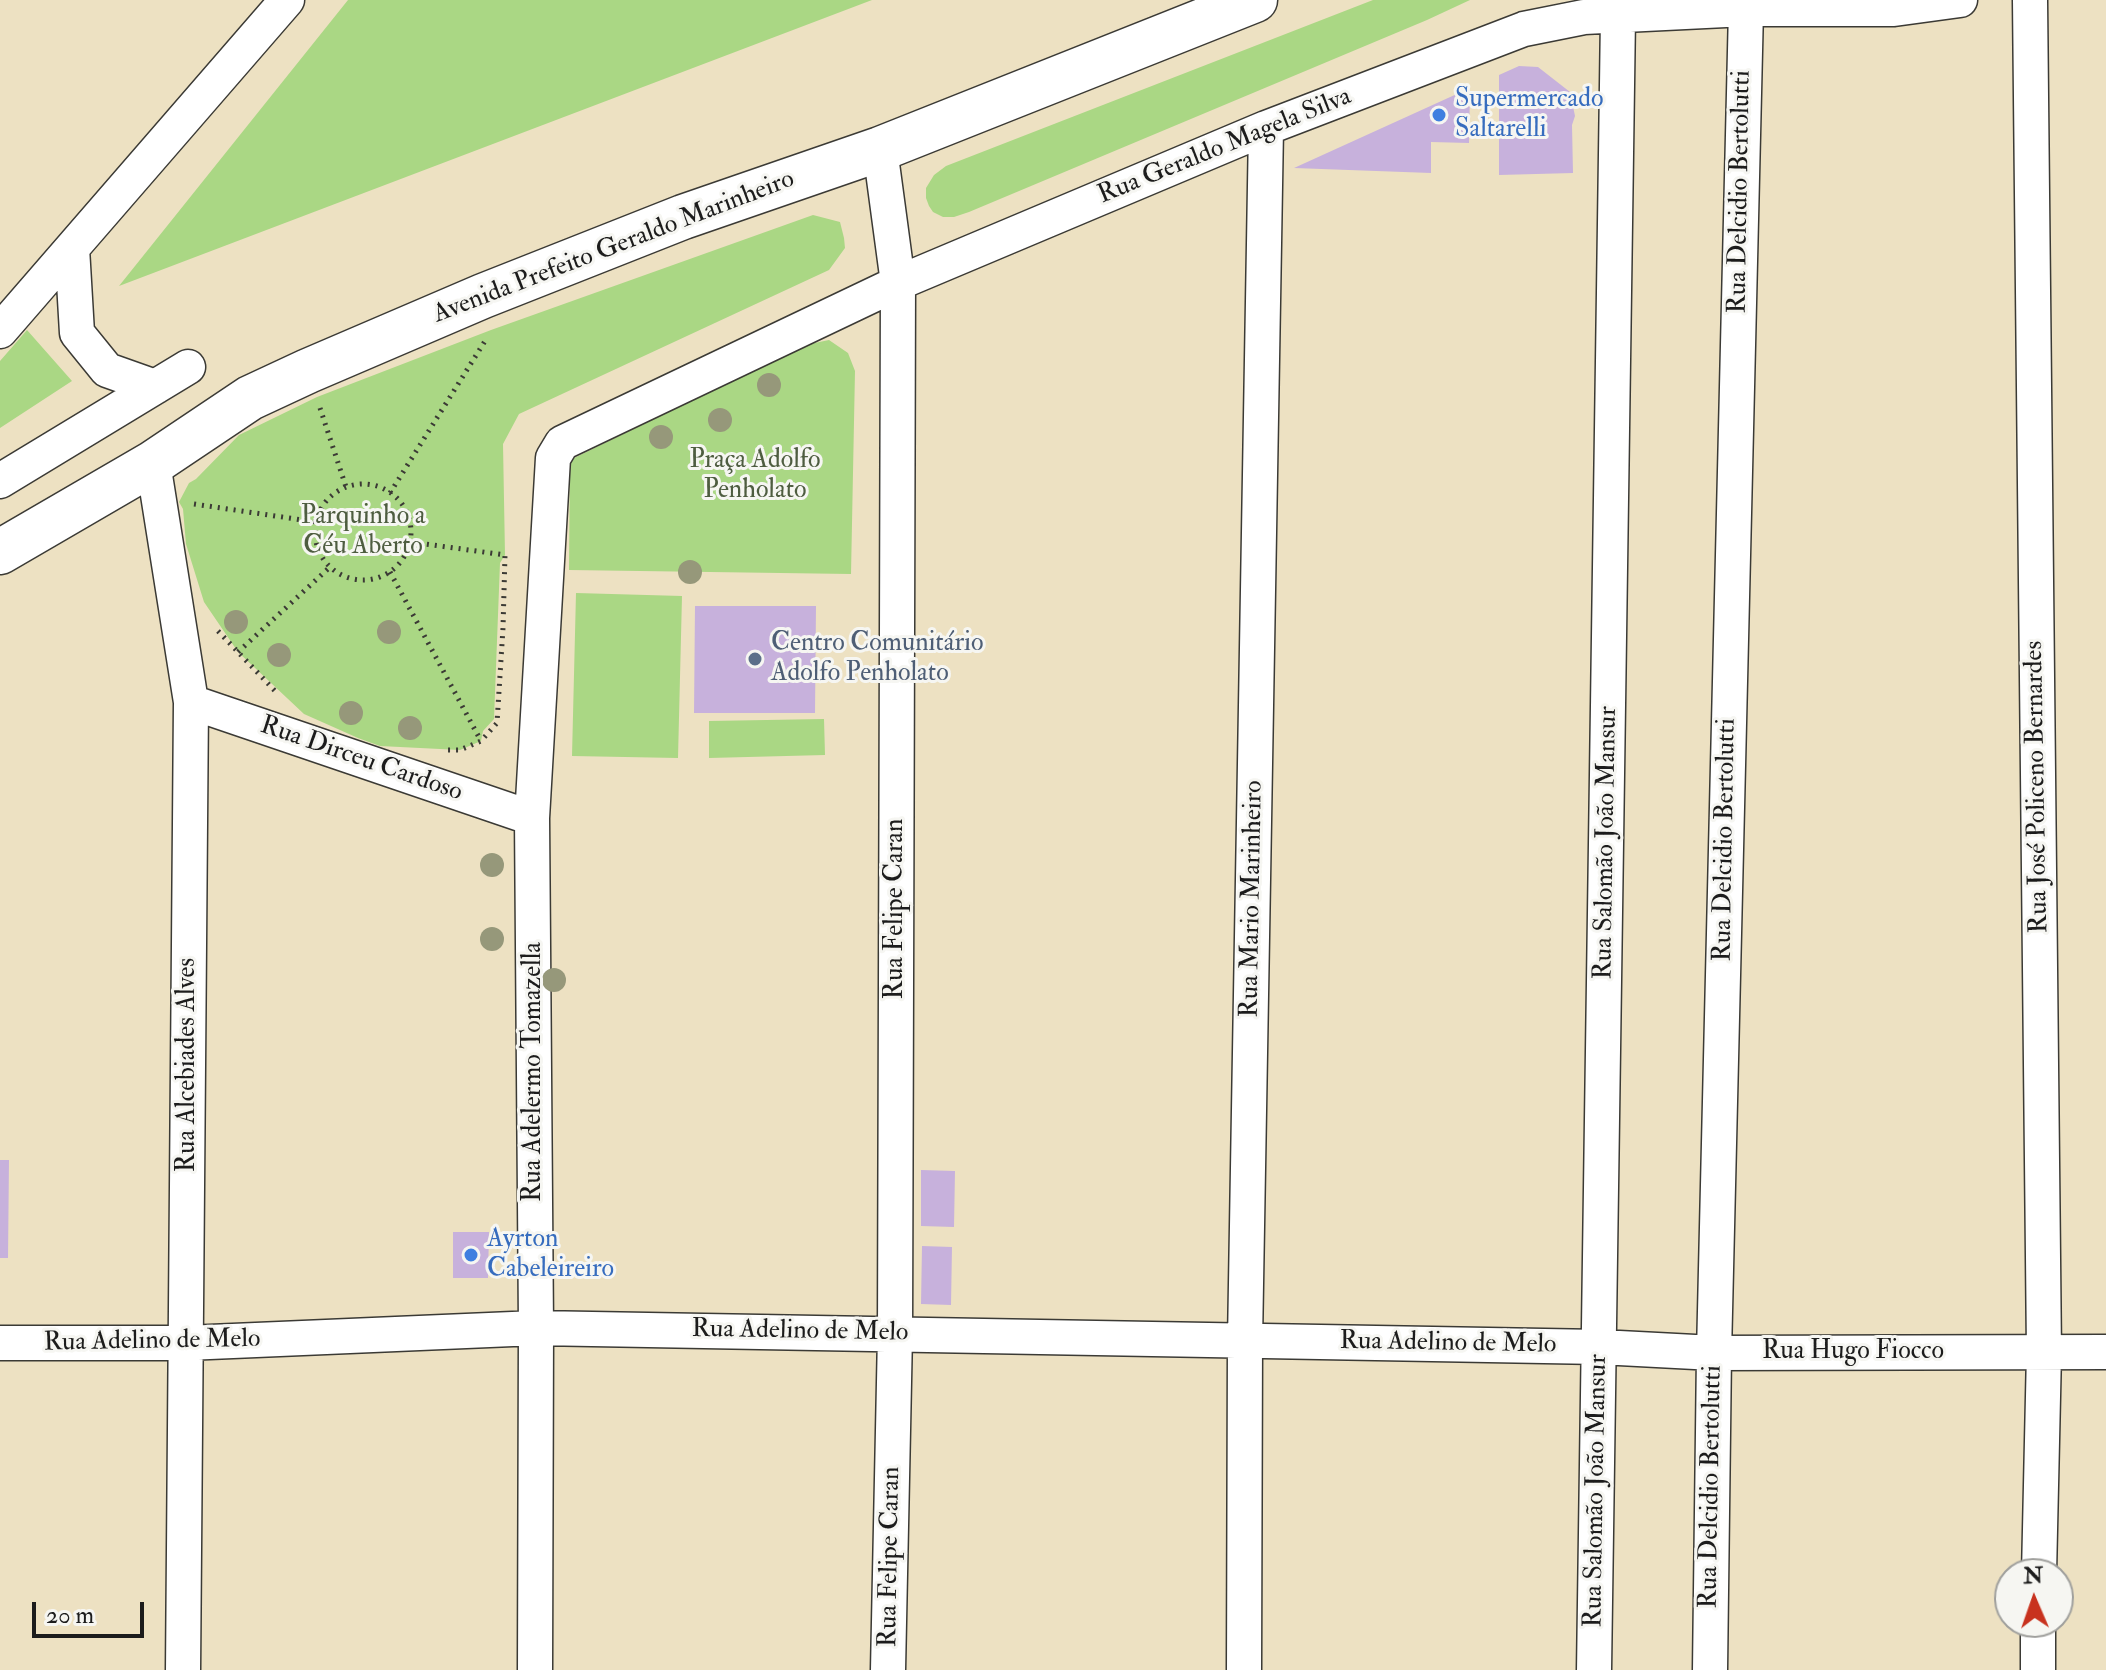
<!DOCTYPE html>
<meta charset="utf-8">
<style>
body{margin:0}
#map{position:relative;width:2106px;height:1670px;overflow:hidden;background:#ede1c2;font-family:"IM FELL Double Pica",serif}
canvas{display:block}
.north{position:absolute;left:1994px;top:1558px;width:80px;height:80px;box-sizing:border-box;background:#f6f6f2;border:2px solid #9f9f9c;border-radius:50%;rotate:358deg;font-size:22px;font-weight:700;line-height:32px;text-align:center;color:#1c1c1c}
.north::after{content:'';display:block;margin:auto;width:28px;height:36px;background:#c8321e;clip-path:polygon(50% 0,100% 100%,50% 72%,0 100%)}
.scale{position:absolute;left:32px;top:1602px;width:112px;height:36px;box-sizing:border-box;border:4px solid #1c1c1c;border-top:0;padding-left:10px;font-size:24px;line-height:28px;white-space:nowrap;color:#1c1c1c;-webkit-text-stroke:6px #f6f6f2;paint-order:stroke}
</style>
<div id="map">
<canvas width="2106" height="1670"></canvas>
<div class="north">N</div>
<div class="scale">20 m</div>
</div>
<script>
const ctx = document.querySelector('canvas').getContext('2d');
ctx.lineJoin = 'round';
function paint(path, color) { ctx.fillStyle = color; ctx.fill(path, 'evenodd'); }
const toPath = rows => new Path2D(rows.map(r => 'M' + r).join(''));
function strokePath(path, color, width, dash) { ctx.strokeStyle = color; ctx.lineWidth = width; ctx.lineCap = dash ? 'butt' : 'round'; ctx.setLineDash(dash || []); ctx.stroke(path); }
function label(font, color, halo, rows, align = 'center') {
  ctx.font = font + ' "IM FELL Double Pica",serif'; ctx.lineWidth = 6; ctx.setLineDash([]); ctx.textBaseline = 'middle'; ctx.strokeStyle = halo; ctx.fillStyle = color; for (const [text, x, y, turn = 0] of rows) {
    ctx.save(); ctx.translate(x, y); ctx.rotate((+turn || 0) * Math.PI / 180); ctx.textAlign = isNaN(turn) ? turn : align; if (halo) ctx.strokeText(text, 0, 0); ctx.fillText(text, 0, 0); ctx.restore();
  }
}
paint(toPath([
 [348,0,872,0,119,286],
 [1373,0,1470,0,1427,20,969,212,954,217,943,217,933,212,929,206,926,198,926,188,934,175,946,166],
 [813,215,840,222,844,238,845,248,829,270,519,414,503,444,505,555,500,563,494,719,483,731,481,741,460,750,380,746,358,738,304,714,238,652,204,602,186,544,183,509,179,502,189,483,196,479,239,435,317,397,491,330],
 [27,330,72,381,0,428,0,361],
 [829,340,848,353,855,371,851,574,569,570,570,460,805,345],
 [576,593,682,596,678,758,572,756],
 [824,719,825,755,709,758,709,721]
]), '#aad784');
paint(toPath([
 [1519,66,1538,67,1570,92,1575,116,1572,125,1573,173,1499,175,1499,75],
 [1470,88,1469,143,1431,142,1431,173,1294,168],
 [695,606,816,606,815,713,694,713],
 [0,1160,9,1160,8,1258,0,1258],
 [921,1170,955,1171,954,1227,921,1226],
 [453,1232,489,1232,488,1278,453,1278],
 [922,1246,952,1247,951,1305,921,1304]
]), '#c7b1dc');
const minor = toPath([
 [2030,0,2044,1352,2039,1574],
 [880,149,898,283,895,1334,888,1670],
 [72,248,77,333,107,370,155,387],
 [0,331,287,0],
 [153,463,191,702,183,1670],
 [0,481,188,367],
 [191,702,532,818],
 [0,1343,186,1343,536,1328,1600,1347,1714,1353,2106,1352],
 [535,1670,536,1328,532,818,553,458,562,443,898,283,1266,128,1524,29,1584,17,1746,9,1894,9,1960,0],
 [1244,1670,1245,1341,1266,128],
 [1594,1670,1618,16],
 [1710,1670,1714,1353,1746,9],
 [2038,1670,2038,1622]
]);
const secondary = toPath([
 [0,552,153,463,250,398,308,371,483,296,683,217,880,149,1255,0]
]);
strokePath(minor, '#3b3a35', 37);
strokePath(secondary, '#3b3a35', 47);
strokePath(toPath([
 [320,408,346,487],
 '315 532a48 48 0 1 1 96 0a48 48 0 1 1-96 0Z',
 [390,493,485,341],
 [194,504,316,522],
 [411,542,505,555,503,628,497,723,481,741,460,750,448,750],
 [390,572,481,741],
 [218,631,277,693],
 [238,652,330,567]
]), '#3b3a35', 5, [2, 6]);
strokePath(minor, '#fff', 34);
strokePath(secondary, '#fff', 44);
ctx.fillStyle = '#96987a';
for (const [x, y] of [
 [769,385],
 [720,420],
 [661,437],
 [690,572],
 [236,622],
 [389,632],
 [279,655],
 [351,713],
 [410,728],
 [492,865],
 [492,939],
 [554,980]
]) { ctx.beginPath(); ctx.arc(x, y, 12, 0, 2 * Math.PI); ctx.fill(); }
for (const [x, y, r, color] of [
 [1439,115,8,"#3f7fe0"],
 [755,659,8,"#5c6f8a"],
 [471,1255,8,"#3f7fe0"]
]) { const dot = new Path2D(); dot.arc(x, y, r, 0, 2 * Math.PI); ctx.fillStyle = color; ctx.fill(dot); strokePath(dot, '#f6f6f2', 3); }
label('26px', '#366cbe', '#f6f6f2', [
 ["Supermercado",1455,100],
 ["Saltarelli",1455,130],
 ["Ayrton",487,1240],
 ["Cabeleireiro",487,1270]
], 'left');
label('26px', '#1c1c1c', '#f6f6f2', [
 ["Rua Geraldo Magela Silva",1225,147,-22],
 ["Rua Delcidio Bertolutti",1741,192,-89],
 ["Avenida Prefeito Geraldo Marinheiro",614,248,-21],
 ["Rua Dirceu Cardoso",361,760,19],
 ["Rua José Policeno Bernardes",2038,787,-91],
 ["Rua Delcidio Bertolutti",1726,840,-89],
 ["Rua Salomão João Mansur",1607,843,-89],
 ["Rua Mario Marinheiro",1253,899,-89],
 ["Rua Felipe Caran",896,909,-90],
 ["Rua Alcebiades Alves",188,1065,-90],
 ["Rua Adelermo Tomazella",534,1072,-90],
 ["Rua Adelino de Melo",800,1332,1],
 ["Rua Adelino de Melo",152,1342,-1],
 ["Rua Adelino de Melo",1448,1344,1],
 ["Rua Hugo Fiocco",1853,1352],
 ["Rua Delcidio Bertolutti",1712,1487,-89],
 ["Rua Salomão João Mansur",1597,1491,-89],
 ["Rua Felipe Caran",891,1557,-89]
]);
label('26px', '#4e5d40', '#f6f6f2', [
 ["Praça Adolfo",755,461],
 ["Penholato",755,491],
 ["Parquinho a",363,517],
 ["Céu Aberto",363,547]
]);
label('26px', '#4e5e75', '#f6f6f2', [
 ["Centro Comunitário",771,644],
 ["Adolfo Penholato",771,674]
], 'left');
</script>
